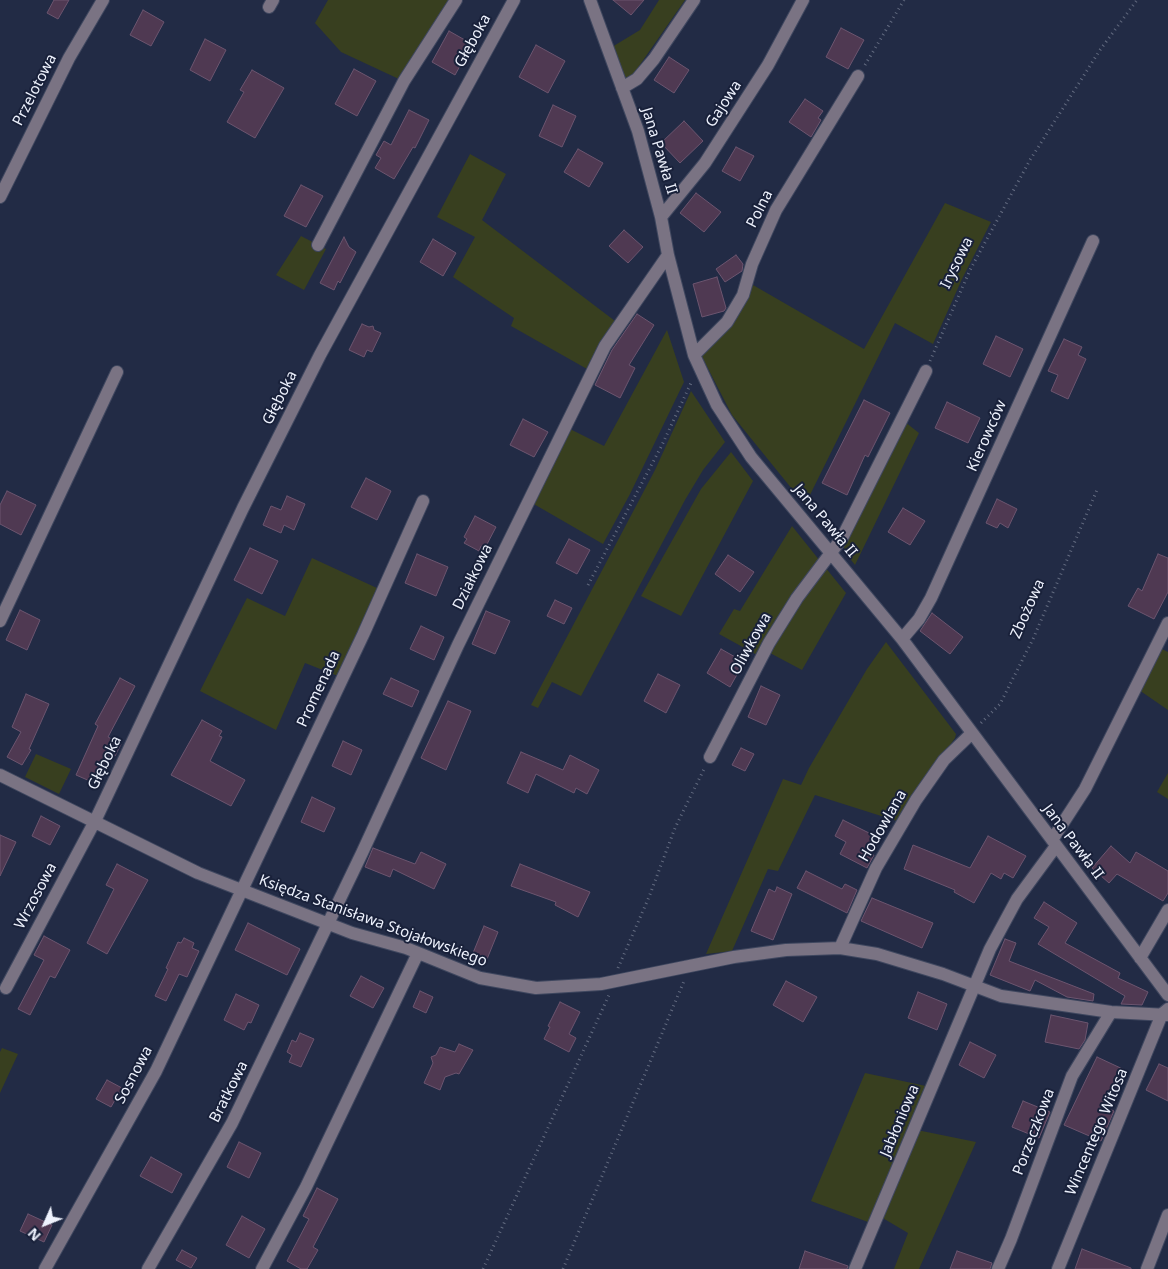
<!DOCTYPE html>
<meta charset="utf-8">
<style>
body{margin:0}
#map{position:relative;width:1168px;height:1269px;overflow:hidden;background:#222b45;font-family:"Noto Sans",sans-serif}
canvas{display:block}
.north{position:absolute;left:20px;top:1199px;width:50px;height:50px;-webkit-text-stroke:4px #19213a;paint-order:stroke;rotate:226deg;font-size:14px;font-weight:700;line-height:20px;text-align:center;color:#eef2fd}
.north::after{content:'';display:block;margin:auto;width:18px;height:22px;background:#eef2fd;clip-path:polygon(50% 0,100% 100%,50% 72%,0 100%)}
</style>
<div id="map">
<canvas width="1168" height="1269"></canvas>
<div class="north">N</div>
</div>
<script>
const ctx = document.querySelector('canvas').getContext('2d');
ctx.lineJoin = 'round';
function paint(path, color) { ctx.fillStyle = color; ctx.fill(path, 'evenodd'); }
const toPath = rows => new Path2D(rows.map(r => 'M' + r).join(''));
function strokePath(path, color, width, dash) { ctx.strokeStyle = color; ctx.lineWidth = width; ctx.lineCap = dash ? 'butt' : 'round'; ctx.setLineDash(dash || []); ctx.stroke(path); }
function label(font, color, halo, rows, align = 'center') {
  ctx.font = font + ' "Noto Sans",sans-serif'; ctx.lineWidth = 4; ctx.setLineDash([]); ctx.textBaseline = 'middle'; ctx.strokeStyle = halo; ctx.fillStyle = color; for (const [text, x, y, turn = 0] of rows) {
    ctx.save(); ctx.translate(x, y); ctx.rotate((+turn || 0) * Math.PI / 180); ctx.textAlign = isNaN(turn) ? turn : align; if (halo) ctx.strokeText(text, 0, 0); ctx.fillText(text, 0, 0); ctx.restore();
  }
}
paint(toPath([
 [328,0,452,0,401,80,341,52,315,23],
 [659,0,685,0,630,79,625,80,612,47,640,30],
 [470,154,506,174,482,220,615,321,587,369,511,326,514,318,453,277,475,237,437,217],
 [945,203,991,222,962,279,933,344,895,323,805,505,732,415,700,353,733,321,753,285,864,349],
 [301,236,326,249,304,290,276,275],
 [667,330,684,382,630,494,603,544,532,503,568,428,604,446],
 [691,391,725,442,703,470,685,500,581,696,552,682,538,708,531,705,655,470],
 [905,422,919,433,855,565,844,551,844,544],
 [731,452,753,481,681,616,641,596,701,489],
 [792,526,820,561,759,656,719,634,734,609,740,611],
 [312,558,379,589,338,676,305,663,276,730,200,691,247,598,285,616],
 [825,567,846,593,802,670,770,653,799,601],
 [886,642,956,734,955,738,897,821,815,795,778,871,768,869,732,951,706,954,783,779,801,785,809,768,867,669],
 [1160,648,1168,652,1168,710,1139,690],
 [36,754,71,769,59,794,25,777],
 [1168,773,1168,799,1157,792],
 [2,1048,18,1054,0,1093,0,1052],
 [865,1073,926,1086,868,1222,811,1201],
 [917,1130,976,1142,919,1269,894,1269,908,1233,881,1217]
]), '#383f1f');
const building = toPath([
 [54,0,69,0,58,19,47,13,54,0],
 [613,0,644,0,631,15,613,0],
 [143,10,164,22,151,46,130,35,143,10],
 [841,28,864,40,848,69,826,57,841,28],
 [449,31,472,44,455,75,432,62,449,31],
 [205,39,226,50,210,81,190,70,205,39],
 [536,45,565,61,548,93,519,77,536,45],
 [669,57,689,70,674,93,654,80,669,57],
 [354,69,376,81,357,116,335,104,354,69],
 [252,70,284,88,255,138,227,122,244,92,240,90,252,70],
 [805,99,823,111,818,118,821,120,811,137,789,122,805,99],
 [553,105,576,116,562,147,539,136,553,105],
 [409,110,429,120,415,148,413,147,394,179,375,168,381,158,376,155,384,141,391,145,409,110],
 [684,121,703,141,680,163,661,143,684,121],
 [736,147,754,156,740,181,722,171,736,147],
 [578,149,603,163,589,187,564,172,578,149],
 [301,185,323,196,306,227,284,216,301,185],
 [696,193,721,212,704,232,680,213,696,193],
 [624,230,643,247,628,263,609,246,624,230],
 [344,237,349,247,356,252,340,283,338,281,334,290,320,283,344,237],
 [433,239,456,253,443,276,420,262,433,239],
 [736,255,743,264,742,271,725,282,716,269,736,255],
 [717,277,726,308,724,311,702,317,693,284,717,277],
 [637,314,654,325,629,365,635,368,620,398,595,385,612,350,637,314],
 [362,324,369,327,373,326,374,330,381,333,372,352,367,350,364,357,349,350,362,324],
 [996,336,1023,349,1010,377,983,364,996,336],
 [1064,339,1082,347,1078,355,1086,359,1068,399,1051,391,1058,375,1048,371,1064,339],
 [864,400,890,413,868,457,865,455,847,495,822,483,864,400],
 [947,402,980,418,968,443,935,428,947,402],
 [523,419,548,432,534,457,510,445,523,419],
 [366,478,391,491,377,520,351,507,366,478],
 [7,491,36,505,21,535,0,524,0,505,7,491],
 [287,496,305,504,294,530,284,525,281,533,263,525,271,506,281,510,287,496],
 [997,499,1017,509,1008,528,1000,523,997,528,986,523,997,499],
 [903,508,925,521,910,545,888,532,903,508],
 [475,516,496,527,485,548,481,546,479,551,464,543,467,539,464,537,475,516],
 [569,539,590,550,577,574,556,563,569,539],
 [250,548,278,561,262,594,234,580,250,548],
 [417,554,448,567,436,596,405,583,417,554],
 [1158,554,1168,558,1168,592,1154,619,1128,606,1138,588,1142,591,1158,554],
 [728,555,754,572,740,592,715,574,728,555],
 [555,600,572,608,564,624,547,616,555,600],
 [20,610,40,620,27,650,6,640,20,610],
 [486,611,510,621,495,654,472,644,486,611],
 [932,613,963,637,950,654,920,631,932,613],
 [421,626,444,637,434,660,410,649,421,626],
 [721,649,744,662,730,687,707,673,721,649],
 [658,674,680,685,666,713,644,701,658,674],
 [120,678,135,686,108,737,121,744,115,756,113,755,99,785,76,775,98,726,95,724,120,678],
 [391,678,419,691,412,707,383,694,391,678],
 [761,686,780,695,766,725,748,717,761,686],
 [26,694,49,704,29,749,31,750,22,765,7,757,21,732,12,727,26,694],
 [448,701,471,711,446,770,421,758,448,701],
 [202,720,222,731,219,736,222,737,210,761,245,780,231,806,171,775,202,720],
 [343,741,362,750,351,775,332,766,343,741],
 [741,748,754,754,745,771,732,765,741,748],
 [521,752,563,770,570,755,599,770,587,794,576,788,574,793,536,774,528,793,507,783,521,752],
 [312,797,335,808,324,832,301,822,312,797],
 [41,816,60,826,50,845,32,836,41,816],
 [843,820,875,836,867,852,874,855,867,868,840,854,846,842,835,836,843,820],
 [0,835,16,842,0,876,0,835],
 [988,836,1026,856,1013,878,1004,873,1001,879,991,873,974,903,954,892,955,890,904,869,913,845,970,868,988,836],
 [1111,846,1130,863,1136,852,1168,871,1168,893,1163,901,1117,874,1109,883,1092,868,1111,846],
 [373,848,415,864,421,852,446,864,434,889,393,869,390,877,365,867,373,848],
 [117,864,148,880,107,954,87,943,114,889,106,885,117,864],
 [520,864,590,892,578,917,555,905,556,902,511,886,520,864],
 [806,871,842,889,845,884,857,890,847,913,797,888,806,871],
 [777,887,792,894,773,940,751,931,769,889,775,892,777,887],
 [872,898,933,923,922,948,861,921,872,898],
 [1044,902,1077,923,1065,943,1120,973,1118,978,1148,992,1142,1005,1121,1004,1125,996,1038,944,1049,927,1034,918,1044,902],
 [248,923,300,949,287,975,235,950,248,923],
 [484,926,498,932,485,964,471,958,484,926],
 [44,936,70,950,55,978,50,976,30,1015,18,1009,44,960,34,955,44,936],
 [184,938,194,943,192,948,199,951,187,977,179,974,166,1001,155,996,168,969,166,968,178,942,181,943,184,938],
 [1005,939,1016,943,1009,961,1094,994,1093,1001,1067,997,1035,980,1030,991,990,975,1005,939],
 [361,976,384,988,373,1008,350,996,361,976],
 [786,981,817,997,803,1022,773,1005,786,981],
 [420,991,433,997,426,1013,413,1007,420,991],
 [918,992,947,1004,937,1030,908,1018,918,992],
 [236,994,259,1005,251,1023,248,1022,244,1030,224,1020,236,994],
 [560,1002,580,1012,569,1034,576,1038,569,1052,544,1039,550,1027,548,1026,560,1002],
 [1051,1015,1088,1023,1085,1040,1079,1049,1045,1042,1051,1015],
 [300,1033,314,1039,301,1067,289,1062,292,1055,287,1052,292,1040,296,1042,300,1033],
 [970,1042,996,1055,984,1078,959,1065,970,1042],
 [459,1044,473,1050,459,1074,456,1073,445,1077,440,1090,424,1083,433,1063,431,1057,436,1055,440,1047,455,1052,459,1044],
 [1097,1057,1127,1071,1109,1109,1114,1111,1101,1141,1064,1125,1097,1057],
 [1159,1064,1168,1068,1168,1101,1146,1090,1159,1064],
 [107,1080,122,1088,111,1107,96,1099,107,1080],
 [1023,1101,1050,1112,1039,1138,1012,1127,1023,1101],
 [239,1142,261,1153,249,1178,227,1167,239,1142],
 [151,1157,182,1174,172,1193,140,1176,151,1157],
 [317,1188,338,1199,313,1247,318,1250,307,1269,301,1269,287,1261,309,1219,303,1216,317,1188],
 [28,1214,52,1225,44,1242,20,1231,28,1214],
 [242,1216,265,1229,249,1258,226,1245,242,1216],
 [1082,1249,1131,1268,1131,1269,1075,1269,1082,1249],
 [182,1250,197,1258,191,1268,176,1260,182,1250],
 [805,1251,848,1266,847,1269,799,1269,805,1251],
 [957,1251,992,1263,990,1269,950,1269,957,1251]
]);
paint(building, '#4f3952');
strokePath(building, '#6c556f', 1);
const minor = toPath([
 [590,0,638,131,661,217,668,255,694,355,717,405,751,457,902,639,1168,995],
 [269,7,273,0],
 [622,88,637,79,654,59,694,0],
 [0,197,69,58,103,0],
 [661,217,705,163,768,65,803,0],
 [318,245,404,81,456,0],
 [694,355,727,322,743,295,752,264,776,210,858,76],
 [0,621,117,372],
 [902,639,919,619,931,598,1093,241],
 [710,757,769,643,797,598,842,538,926,371],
 [0,775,198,873,352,933,406,948,480,978,536,988,601,984,734,957,786,950,840,948,877,954,943,974,1001,996,1111,1012,1168,1015],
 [1052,840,1085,789,1168,623],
 [840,948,876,868,916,800,944,760,972,733],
 [1140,958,1168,910],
 [6,988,95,821,243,508,320,355,514,0],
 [45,1269,156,1071,363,635,423,501],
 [148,1269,232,1123,362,853,458,645,605,346,668,255],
 [262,1269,306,1187,418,953],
 [855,1269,990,949,1017,899,1056,846],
 [998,1269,1011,1239,1072,1076,1111,1012],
 [1058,1269,1162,1014,1168,1009],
 [1147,1269,1168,1215]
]);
strokePath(minor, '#3f475f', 14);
strokePath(toPath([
 [865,65,904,0],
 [930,361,970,270,1030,160,1100,50,1137,0],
 [588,585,662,445,691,383],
 [981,723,1000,704,1033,639,1097,490],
 [618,968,649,897,675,828,705,767],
 [483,1269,609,995],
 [563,1269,684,981]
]), '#646c81', 3, [1, 4]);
strokePath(minor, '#7a7383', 12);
label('15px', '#eef2fd', '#19213a', [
 ["Głęboka",473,41,-61],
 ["Przelotowa",35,90,-63],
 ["Gajowa",724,104,-57],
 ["Jana Pawła II",659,151,73],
 ["Polna",760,209,-63],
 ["Irysowa",957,263,-64],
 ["Głęboka",280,398,-63],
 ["Kierowców",987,436,-66],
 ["Jana Pawła II",825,521,50],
 ["Działkowa",473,577,-64],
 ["Zbożowa",1028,609,-66],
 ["Oliwkowa",751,644,-61],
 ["Promenada",319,689,-65],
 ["Głęboka",105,763,-64],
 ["Hodowlana",883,826,-60],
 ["Jana Pawła II",1073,842,53],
 ["Wrzosowa",36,896,-62],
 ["Księdza Stanisława Stojałowskiego",373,921,20],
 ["Sosnowa",134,1075,-62],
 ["Bratkowa",229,1092,-63],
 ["Jabłoniowa",900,1121,-67],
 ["Porzeczkowa",1034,1132,-69],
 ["Wincentego Witosa",1097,1132,-67]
]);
</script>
